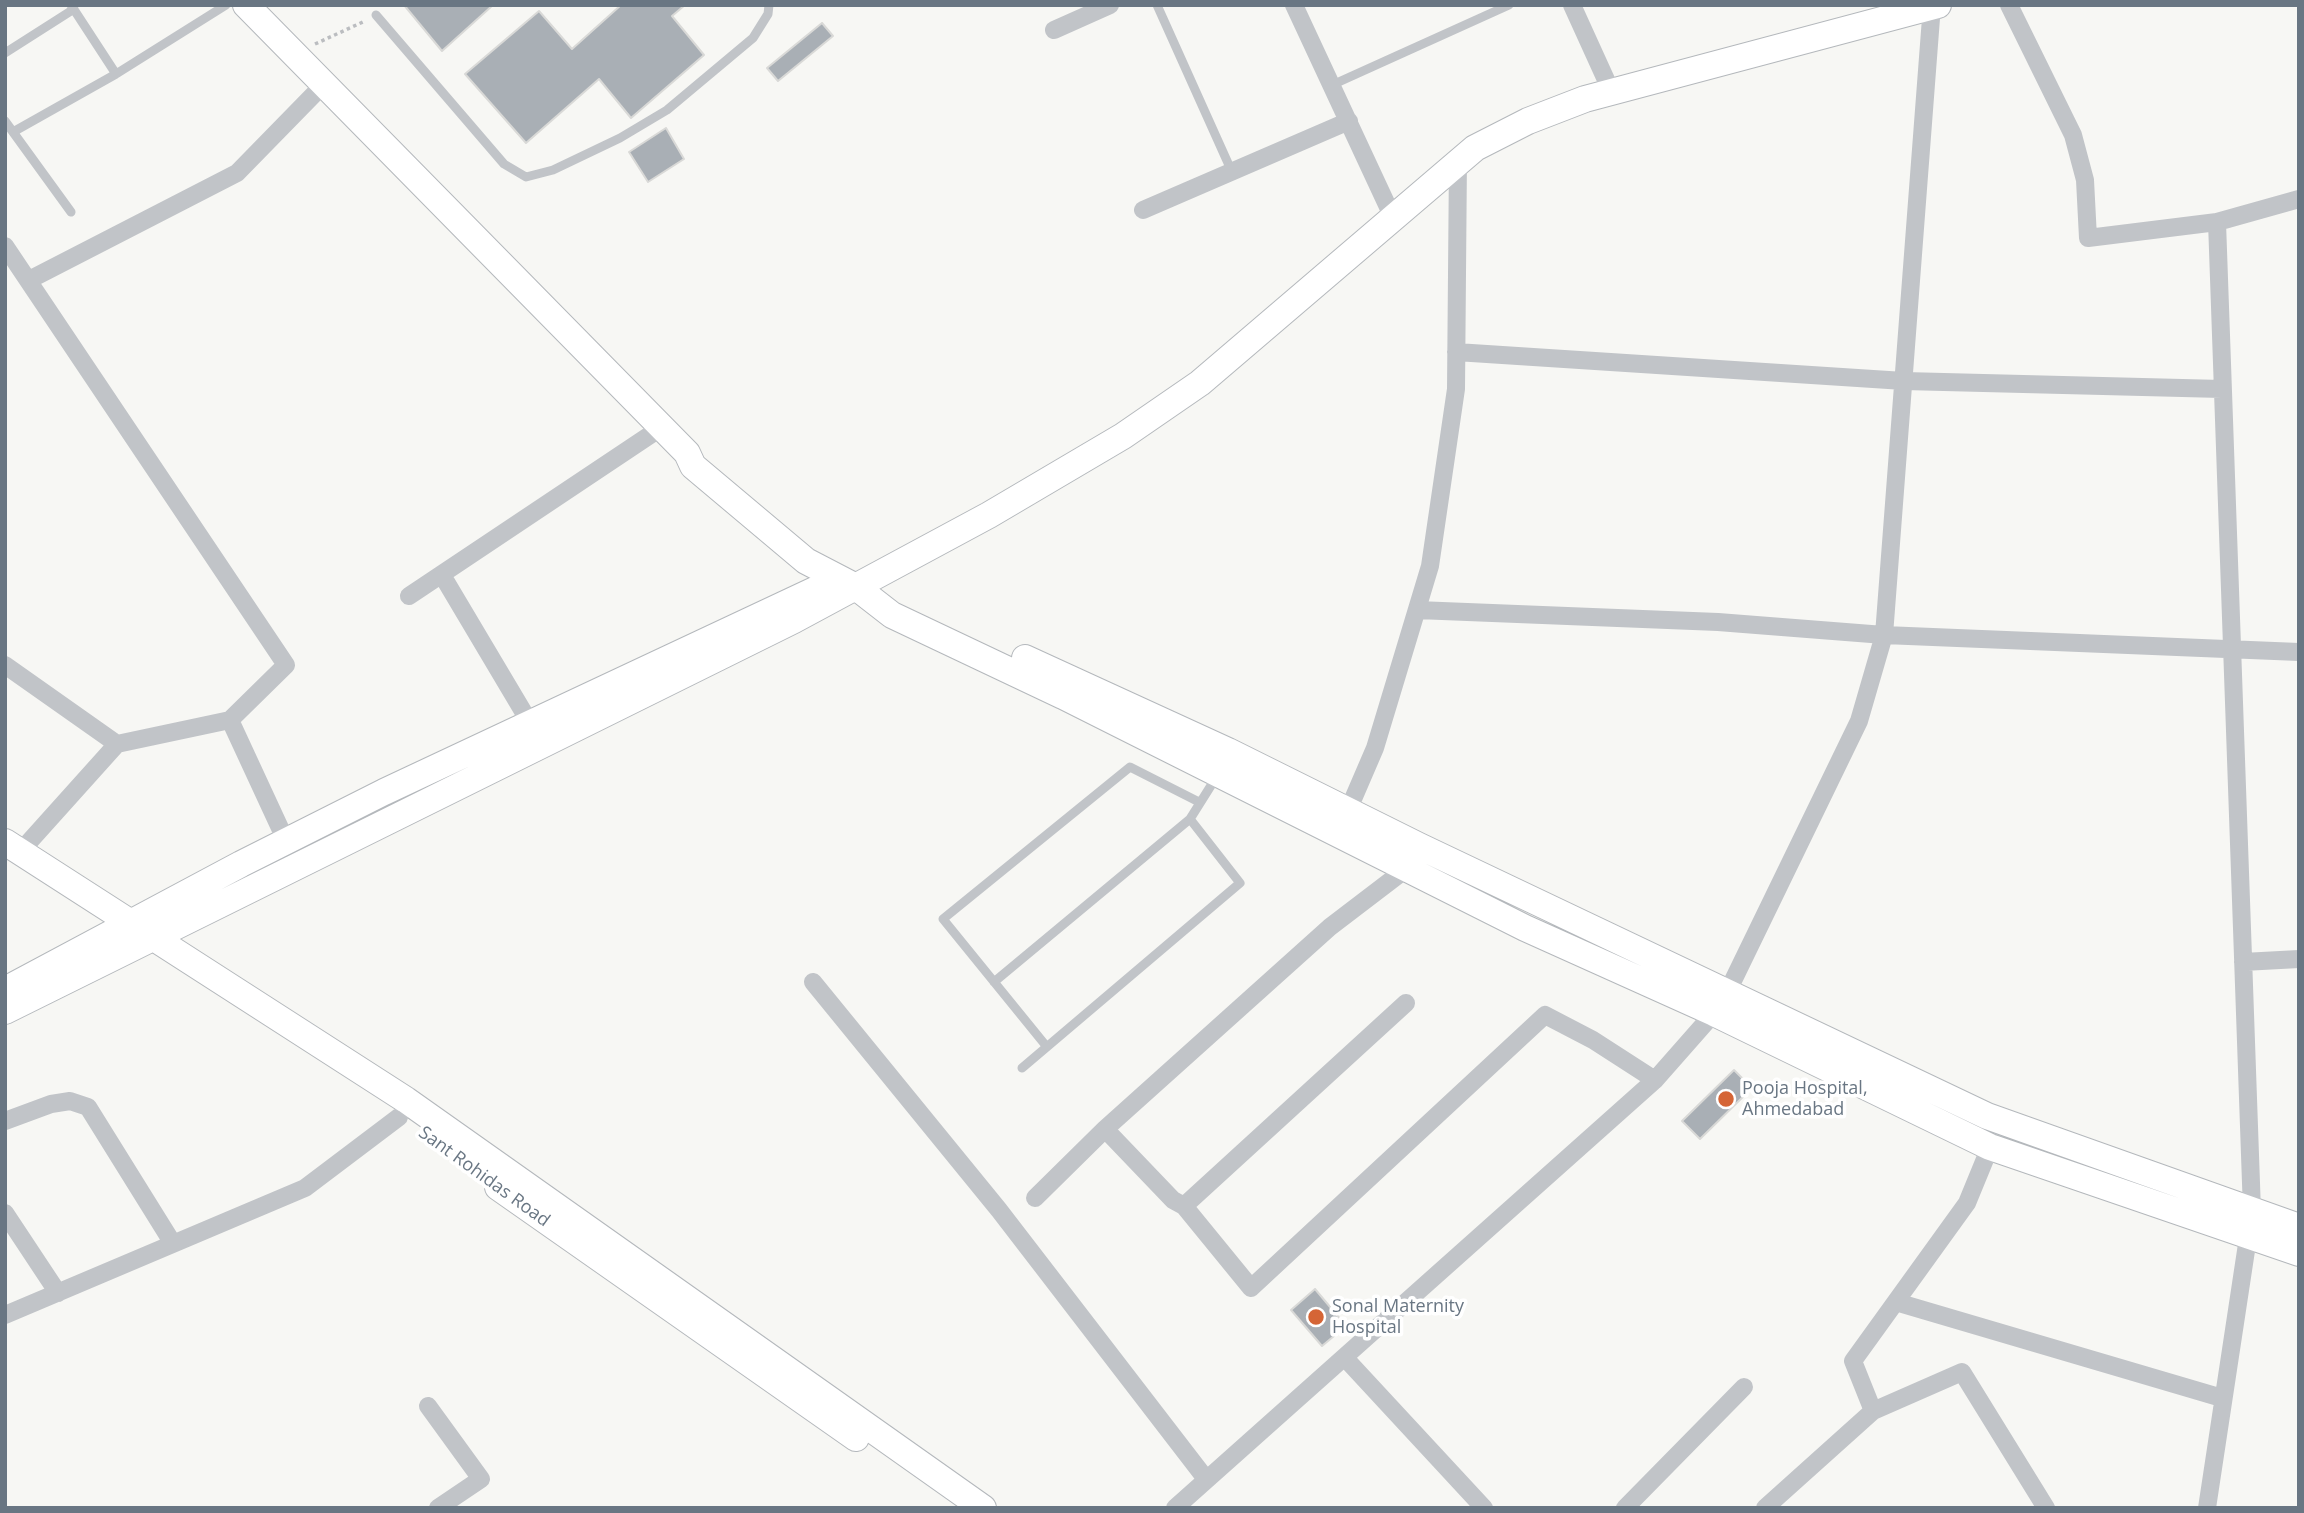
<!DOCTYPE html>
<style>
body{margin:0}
#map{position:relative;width:2304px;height:1513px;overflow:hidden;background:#f7f7f4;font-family:"Open Sans",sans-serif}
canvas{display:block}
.frame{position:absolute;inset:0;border:7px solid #697683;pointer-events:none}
</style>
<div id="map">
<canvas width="2304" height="1513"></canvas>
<div class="frame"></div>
</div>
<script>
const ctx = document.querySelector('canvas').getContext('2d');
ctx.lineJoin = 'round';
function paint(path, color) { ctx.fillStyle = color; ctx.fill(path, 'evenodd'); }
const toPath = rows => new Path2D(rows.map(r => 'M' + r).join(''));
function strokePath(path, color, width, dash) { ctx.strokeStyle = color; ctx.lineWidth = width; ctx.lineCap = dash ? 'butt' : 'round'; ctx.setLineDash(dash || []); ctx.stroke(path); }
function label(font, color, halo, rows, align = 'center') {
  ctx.font = font + ' "Open Sans",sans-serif'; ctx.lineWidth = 7; ctx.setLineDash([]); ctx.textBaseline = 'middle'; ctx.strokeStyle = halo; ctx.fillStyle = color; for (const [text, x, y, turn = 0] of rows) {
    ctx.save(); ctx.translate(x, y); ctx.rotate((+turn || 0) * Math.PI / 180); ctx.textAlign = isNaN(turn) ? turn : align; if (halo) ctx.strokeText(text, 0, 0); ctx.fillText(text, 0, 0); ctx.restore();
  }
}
const building = toPath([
 [404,5,493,5,442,51,404,5],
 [621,5,685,5,672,16,704,55,631,118,599,79,526,143,465,74,539,11,572,49,621,5],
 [822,23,833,36,778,81,767,68,822,23],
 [666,128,684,159,648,182,629,152,666,128],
 [1734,1070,1752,1088,1700,1139,1682,1121,1734,1070],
 [1315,1289,1346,1326,1322,1346,1291,1310,1315,1289]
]);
paint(building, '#a9afb5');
strokePath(building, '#d9d9d7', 2);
const secondary = toPath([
 [246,5,687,453,693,466,806,561,856,587,892,615,1063,696,1525,928,1714,1013,1990,1147,2299,1253],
 [1025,658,1228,751,1419,846,1987,1116,2299,1227],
 [5,842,406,1100,983,1508],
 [5,990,241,864,384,792,819,588],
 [5,1011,794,620,989,515,1123,436,1200,383,1475,148,1528,121,1585,99,1938,5],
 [498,1187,856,1438]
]);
strokePath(secondary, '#b4b8bc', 28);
strokePath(toPath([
 [315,44,365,21]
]), '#bbbdc0', 3.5, [3.5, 3.5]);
strokePath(toPath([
 [71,5,116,74],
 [1157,5,1232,172],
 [376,15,504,164,526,177,553,170,620,138,667,110,753,38,768,14,769,5],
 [5,53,74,9],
 [1332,85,1509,5],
 [5,121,71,212],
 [13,132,116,74,226,5],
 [994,982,1190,819,1217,776],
 [1047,1047,943,919,1130,767,1199,802],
 [1022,1068,1240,883,1190,819]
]), '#c1c4c8', 9);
strokePath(toPath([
 [1294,5,1388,207],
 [1572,5,1607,82],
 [2009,5,2073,135,2085,180,2088,238,2217,222,2299,199],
 [1054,30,1110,5],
 [1143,210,1349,121],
 [5,246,286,665,230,720,286,841],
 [29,280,237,173,324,84],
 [1456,352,1904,381,2222,389],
 [442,575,530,723],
 [409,596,662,427],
 [1417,610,1718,622,1884,635,2299,652],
 [5,665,117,744],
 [1344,820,1375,748,1430,566,1456,389,1458,158],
 [20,852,117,744,230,720],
 [2243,962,2299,959],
 [813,982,999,1210,1206,1479],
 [5,1121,51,1104,70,1101,88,1107,172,1242],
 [1105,1129,1173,1200,1184,1206,1251,1288,1545,1015,1593,1040,1655,1080],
 [1035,1198,1105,1129,1330,927,1406,869],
 [1184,1206,1406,1003],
 [5,1213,58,1293],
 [1896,1302,2222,1398],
 [5,1315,305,1188,399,1117],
 [1345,1358,1484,1508],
 [428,1406,481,1479,438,1508],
 [1873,1411,1962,1372,2046,1508],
 [1175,1508,1655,1080,1714,1013,1727,993,1859,721,1884,635,1932,5],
 [1625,1508,1744,1387],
 [1765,1508,1873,1411,1853,1361,1967,1203,1990,1147],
 [2207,1508,2252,1211,2217,222]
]), '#c1c4c8', 18);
strokePath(secondary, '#fff', 26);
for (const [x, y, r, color] of [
 [1726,1099,9,"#d56536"],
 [1316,1317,9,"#d56536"]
]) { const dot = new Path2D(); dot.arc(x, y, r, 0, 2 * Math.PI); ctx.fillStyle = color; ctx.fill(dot); strokePath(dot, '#fff', 2.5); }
label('18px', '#697683', '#fff', [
 ["Pooja Hospital,",1742,1089],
 ["Ahmedabad",1742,1110],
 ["Sonal Maternity",1332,1307],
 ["Hospital",1332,1328]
], 'left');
label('18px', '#697683', '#fff', [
 ["Sant Rohidas Road",484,1177,36]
]);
</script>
